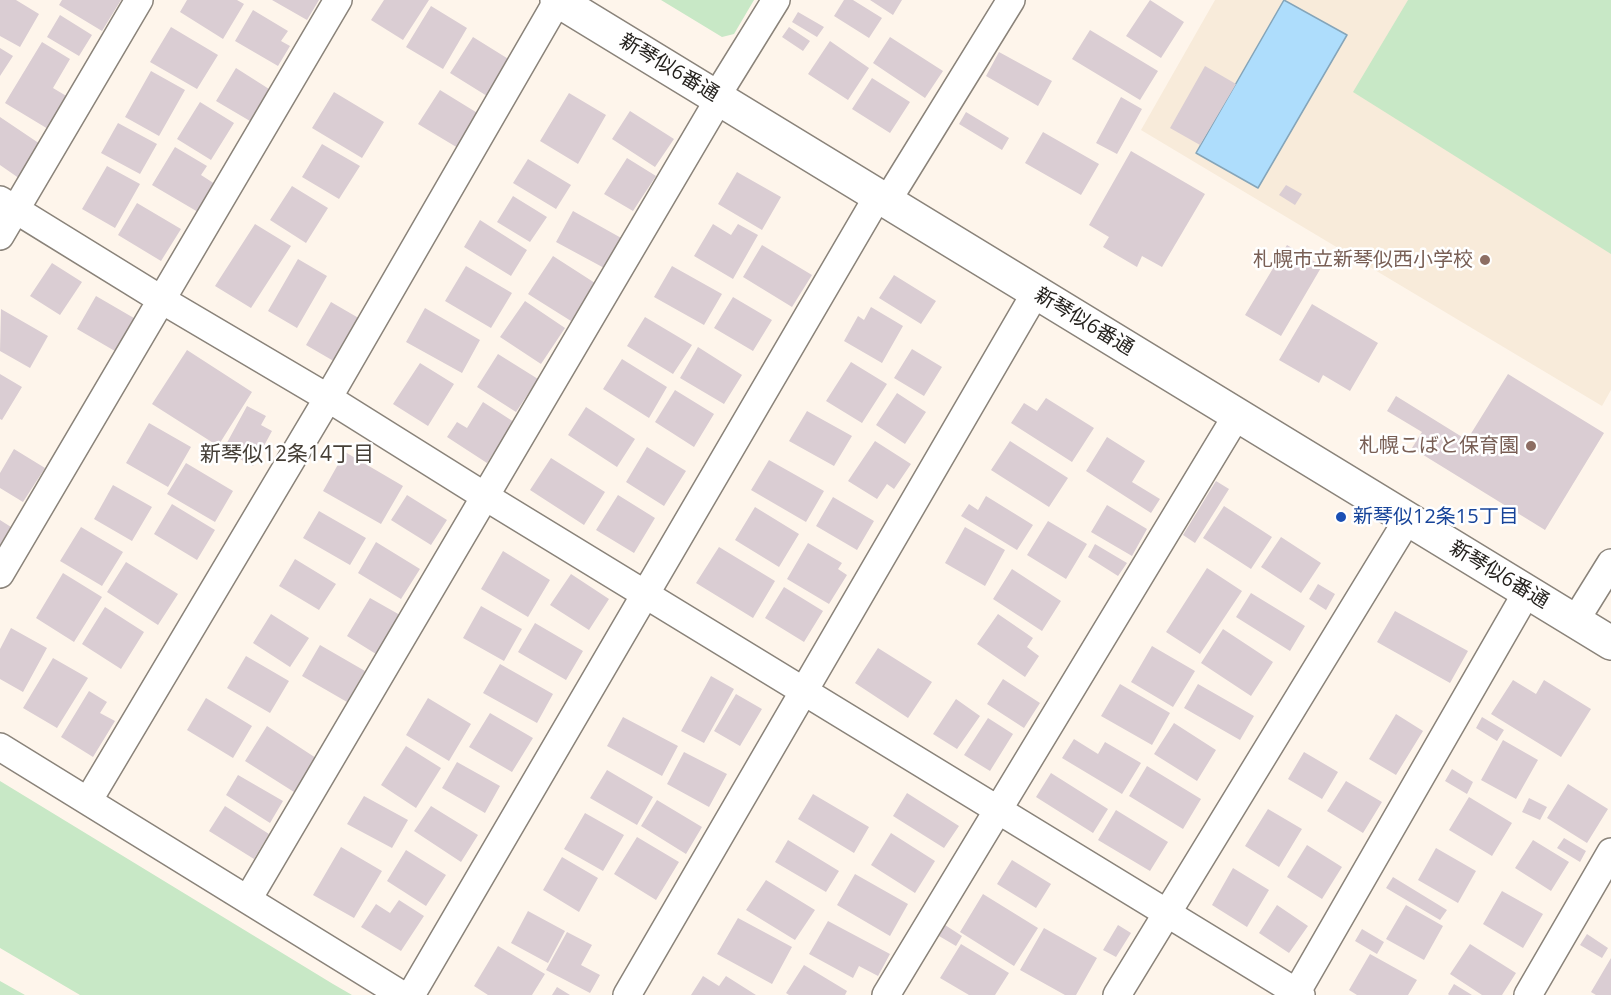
<!DOCTYPE html>
<meta charset="utf-8">
<style>
body{margin:0}
canvas{display:block;background:#fef5eb}
</style>
<canvas width="1611" height="995"></canvas>
<script>
const ctx = document.querySelector('canvas').getContext('2d');
ctx.lineJoin = 'round';
function paint(path, color) { ctx.fillStyle = color; ctx.fill(path, 'evenodd'); }
const toPath = rows => new Path2D(rows.map(r => 'M' + r).join(''));
function strokePath(path, color, width, dash) { ctx.strokeStyle = color; ctx.lineWidth = width; ctx.lineCap = dash ? 'butt' : 'round'; ctx.setLineDash(dash || []); ctx.stroke(path); }
function label(font, color, halo, rows, align = 'center') {
  ctx.font = font + ' "Open Sans","Noto Sans JP",sans-serif'; ctx.lineWidth = 5; ctx.setLineDash([]); ctx.textBaseline = 'middle'; ctx.strokeStyle = halo; ctx.fillStyle = color; for (const [text, x, y, turn = 0] of rows) {
    ctx.save(); ctx.translate(x, y); ctx.rotate((+turn || 0) * Math.PI / 180); ctx.textAlign = isNaN(turn) ? turn : align; if (halo) ctx.strokeText(text, 0, 0); ctx.fillText(text, 0, 0); ctx.restore();
  }
}
paint(toPath([
 [1215,0,1611,0,1611,390,1602,406,1141,130]
]), '#f8ebda');
paint(toPath([
 [661,0,754,0,734,34,722,37],
 [1408,0,1611,0,1611,254,1353,92],
 [0,781,333,984,352,995,80,995,0,948],
 [0,981,25,995,0,995]
]), '#c8e8c6');
const water = toPath([
 [1284,0,1347,35,1258,188,1196,153,1284,0]
]);
paint(water, '#aeddfc');
strokePath(water, '#85a5b9', 1.5);
paint(toPath([
 [0,0,16,0,39,14,20,47,0,36],
 [62,0,121,0,102,31,59,5],
 [187,0,237,0,244,4,223,39,180,12],
 [272,0,319,0,307,20],
 [384,0,429,0,403,40,371,20],
 [844,0,853,0,882,18,869,38,834,16],
 [870,0,902,0,893,15],
 [1150,0,1184,22,1161,58,1126,36],
 [431,6,467,28,443,69,406,47],
 [253,10,288,31,281,41,290,46,278,66,235,41],
 [798,12,824,27,817,37,792,22],
 [60,15,92,35,79,56,47,37],
 [171,27,218,55,197,89,150,62],
 [789,27,810,41,803,51,782,37],
 [1090,30,1158,71,1140,100,1072,59],
 [473,37,510,60,487,96,450,73],
 [890,37,943,71,925,98,873,63],
 [830,41,869,68,848,100,808,74],
 [42,42,70,59,53,88,73,100,53,132,5,103],
 [0,48,13,56,0,76],
 [999,52,1052,81,1038,106,986,76],
 [1205,66,1236,84,1200,145,1170,128],
 [236,68,269,89,250,121,216,101],
 [151,71,185,90,159,136,125,117],
 [872,78,910,102,890,133,852,109],
 [440,90,479,114,458,148,418,124],
 [334,92,384,122,362,158,312,128],
 [569,93,606,115,578,164,540,141],
 [1121,97,1142,109,1117,154,1096,143],
 [200,102,234,123,211,160,177,139],
 [630,111,674,139,655,167,612,139],
 [966,112,1009,138,1002,150,959,124],
 [0,117,46,148,23,181,0,165],
 [118,123,157,144,140,174,101,153],
 [1043,132,1099,164,1081,195,1025,163],
 [322,144,360,166,339,199,302,177],
 [175,147,207,166,201,175,215,184,198,212,152,185],
 [1131,151,1205,194,1162,267,1142,256,1137,267,1103,247,1109,237,1089,225],
 [627,158,656,176,633,211,604,194],
 [528,159,571,185,556,209,513,183],
 [107,166,140,184,115,228,82,209],
 [737,172,781,197,762,230,718,204],
 [1286,185,1302,194,1295,205,1279,195],
 [292,186,328,208,306,243,270,220],
 [513,196,547,217,530,242,497,222],
 [137,203,181,229,161,261,118,235],
 [573,211,623,239,606,269,556,242],
 [480,220,527,250,511,276,464,247],
 [255,224,291,246,251,308,215,286],
 [713,224,731,235,738,224,758,235,733,279,694,256],
 [762,245,812,275,792,307,743,277],
 [1287,245,1322,266,1281,336,1245,315],
 [553,256,595,283,571,321,528,294],
 [298,259,327,276,297,328,268,311],
 [52,263,82,282,60,315,30,296],
 [466,266,512,293,491,328,445,301],
 [672,266,722,294,704,325,654,297],
 [894,275,936,301,921,324,879,298],
 [96,296,139,321,120,354,77,329],
 [733,297,772,320,753,351,714,328],
 [525,301,565,328,541,364,500,337],
 [331,302,362,320,337,363,306,345],
 [1312,304,1378,343,1350,391,1323,375,1319,383,1279,360],
 [871,307,903,326,882,363,844,341,858,316,864,320],
 [425,308,480,340,462,373,406,342],
 [1,309,48,336,30,368,0,351],
 [645,317,692,345,673,374,627,346],
 [698,347,742,375,724,404,680,378],
 [912,349,942,367,924,396,894,378],
 [187,350,252,392,218,446,152,404],
 [498,354,538,379,516,412,477,387],
 [622,359,667,387,649,418,603,389],
 [851,362,887,384,862,423,826,401],
 [420,363,454,384,428,426,393,404],
 [0,374,22,387,2,420,0,419],
 [1508,374,1604,433,1545,530,1412,448,1422,432,1387,411,1396,396,1467,440],
 [675,390,714,414,694,447,655,422],
 [897,393,926,412,905,444,876,425],
 [1046,398,1094,428,1072,462,1011,423,1024,403,1037,411],
 [483,402,514,422,487,463,447,437,457,422,467,428],
 [247,406,266,416,261,425,272,431,253,466,223,450],
 [586,407,635,439,617,467,568,435],
 [807,411,852,436,834,466,789,441],
 [149,423,191,447,168,487,126,463],
 [1107,437,1145,461,1132,482,1160,499,1151,513,1086,471],
 [875,441,911,464,894,489,887,484,877,499,848,481],
 [1010,441,1068,478,1049,507,991,470],
 [647,447,686,471,664,506,626,482],
 [14,449,45,468,23,502,0,488,0,473],
 [345,452,403,486,381,524,323,491],
 [551,458,605,492,584,525,530,490],
 [769,460,824,491,806,522,751,490],
 [186,463,233,491,215,522,167,494],
 [1216,481,1229,489,1195,543,1183,535],
 [113,485,152,507,132,541,94,519],
 [407,495,447,520,431,545,391,520],
 [618,495,655,518,634,553,596,530],
 [986,496,1033,525,1017,550,961,516,969,504,978,510],
 [833,497,874,521,857,550,816,526],
 [172,504,215,530,197,560,154,534],
 [1107,505,1147,529,1132,556,1091,532],
 [1224,506,1272,537,1251,569,1203,538],
 [755,507,799,534,779,567,735,540],
 [319,511,366,538,350,565,303,538],
 [0,520,11,527,0,545],
 [1048,521,1087,544,1066,579,1027,555],
 [81,527,123,552,102,586,60,561],
 [965,527,1005,550,985,586,945,563],
 [1281,537,1321,563,1301,593,1261,567],
 [376,542,420,569,401,599,358,573],
 [808,543,842,563,838,569,847,575,829,604,787,579],
 [1095,544,1127,563,1118,576,1088,557],
 [719,547,775,581,753,618,696,583],
 [503,551,550,580,528,617,481,589],
 [295,559,336,584,319,610,279,586],
 [126,562,178,594,158,625,107,592],
 [1207,568,1242,591,1200,654,1166,632],
 [1012,569,1061,601,1042,631,993,599],
 [63,573,102,597,74,642,36,618],
 [571,574,609,599,589,630,550,605],
 [1318,584,1335,594,1326,610,1309,599],
 [784,587,823,611,804,642,765,618],
 [1251,593,1305,626,1290,651,1236,617],
 [370,598,400,615,376,654,347,636],
 [481,606,522,629,504,661,463,638],
 [105,607,144,632,121,669,82,644],
 [1395,611,1468,651,1450,683,1377,642],
 [271,614,309,638,290,667,253,643],
 [998,614,1033,638,1027,647,1039,656,1025,677,977,644],
 [535,623,583,651,566,680,518,652],
 [11,628,47,648,23,692,0,679,0,649],
 [1223,629,1273,662,1251,696,1201,663],
 [320,645,365,671,347,702,302,676],
 [1152,646,1195,671,1173,707,1131,682],
 [878,648,932,682,908,718,855,683],
 [246,656,289,681,270,713,227,688],
 [53,658,88,678,57,728,23,708],
 [500,664,553,694,537,723,483,693],
 [711,676,734,689,704,743,681,731],
 [1003,679,1040,703,1024,728,987,704],
 [1513,680,1536,694,1544,680,1591,709,1561,757,1491,714],
 [1120,684,1170,713,1152,745,1101,716],
 [1198,684,1254,716,1240,740,1184,708],
 [89,691,107,702,100,713,115,721,93,757,61,737],
 [736,694,762,709,740,746,714,731],
 [206,698,252,726,233,758,187,730],
 [428,698,471,724,449,761,406,735],
 [956,699,980,716,957,749,933,734],
 [490,713,533,738,512,772,469,747],
 [1396,714,1423,731,1396,775,1369,759],
 [623,717,678,746,662,776,607,746],
 [1482,717,1504,730,1497,741,1476,728],
 [988,718,1013,734,990,771,964,755],
 [1174,723,1216,750,1197,781,1154,754],
 [267,726,316,758,294,792,245,761],
 [1074,739,1098,754,1105,742,1141,763,1122,794,1062,758],
 [1503,740,1538,760,1516,799,1481,780],
 [406,746,441,768,416,808,381,785],
 [684,752,727,774,709,807,667,784],
 [1304,752,1338,772,1322,799,1288,779],
 [457,762,500,786,485,813,442,788],
 [1147,766,1201,799,1183,829,1129,796],
 [1452,769,1473,782,1467,794,1445,781],
 [607,770,653,797,637,825,590,798],
 [1051,773,1108,809,1093,833,1036,797],
 [238,775,283,801,270,823,226,795],
 [1346,781,1382,802,1363,833,1327,811],
 [1568,784,1608,809,1587,843,1547,818],
 [907,793,959,826,944,848,893,816],
 [813,794,869,827,854,853,798,819],
 [364,796,408,820,392,848,347,824],
 [1469,797,1512,823,1492,856,1449,830],
 [1529,798,1547,807,1540,820,1522,812],
 [657,800,702,827,686,854,641,826],
 [225,806,269,834,254,859,209,831],
 [431,806,478,835,461,862,414,831],
 [1268,809,1302,829,1279,867,1245,846],
 [1116,810,1168,842,1150,871,1098,840],
 [585,813,624,835,603,871,564,849],
 [891,833,935,861,915,893,871,865],
 [637,837,679,862,656,900,614,874],
 [1564,838,1586,851,1580,862,1557,848],
 [788,840,839,871,826,892,775,862],
 [1533,840,1569,862,1551,891,1515,868],
 [1307,845,1342,867,1322,899,1287,877],
 [341,847,382,871,354,918,313,895],
 [1436,848,1476,871,1458,903,1418,880],
 [406,850,446,875,426,906,387,881],
 [562,857,598,878,579,912,543,890],
 [1012,860,1051,884,1036,908,997,884],
 [1233,868,1269,890,1247,927,1212,905],
 [855,874,908,904,890,936,837,905],
 [1393,877,1447,910,1440,920,1386,888],
 [766,880,815,910,795,940,746,910],
 [1502,891,1543,914,1523,948,1483,924],
 [983,894,1038,928,1014,966,960,932],
 [399,900,424,916,401,951,361,927,376,904,390,913],
 [1277,905,1308,926,1289,953,1259,933],
 [1406,905,1443,926,1424,960,1386,939],
 [528,911,565,931,548,963,511,943],
 [738,918,792,947,772,984,717,954],
 [828,921,890,954,878,976,859,966,853,978,809,954],
 [945,925,962,936,956,946,939,936],
 [1118,925,1131,933,1116,957,1103,950],
 [1044,928,1097,958,1076,995,1065,995,1020,970],
 [1362,929,1384,942,1377,954,1355,941],
 [567,932,592,945,581,965,600,975,590,993,546,970],
 [1587,934,1608,948,1602,958,1580,945],
 [961,944,1009,973,995,995,969,995,940,978],
 [1470,944,1516,973,1502,995,1482,995,1450,974],
 [498,946,545,974,532,995,488,995,474,986],
 [1370,954,1417,980,1408,995,1357,995,1349,990],
 [1611,958,1611,995,1596,995,1591,992],
 [804,965,847,991,845,995,789,995,786,993],
 [703,976,719,986,726,976,756,995,691,995],
 [1454,984,1472,995,1449,995,1448,994],
 [557,987,570,995,552,995]
]), '#dacdd3');
const minor = toPath([
 [716,97,776,0],
 [0,200,162,300,328,398,486,497,1301,995],
 [887,201,1011,0],
 [0,236,139,0],
 [0,574,338,0],
 [1575,621,1611,563],
 [0,747,402,995],
 [88,801,328,398,558,0],
 [248,899,719,99],
 [411,995,878,196],
 [627,995,1036,292],
 [886,995,1237,415],
 [1117,995,1408,519],
 [1295,995,1527,592],
 [1528,995,1611,852]
]);
const tertiary = toPath([
 [557,0,1611,643]
]);
strokePath(minor, '#8a837a', 30);
strokePath(tertiary, '#8a837a', 36);
strokePath(minor, '#fff', 27);
strokePath(tertiary, '#fff', 33);
for (const [x, y, r, color] of [
 [1485,260,6,"#8d6e63"],
 [1531,446,6,"#8d6e63"],
 [1341,517,6,"#1a4fb4"]
]) { const dot = new Path2D(); dot.arc(x, y, r, 0, 2 * Math.PI); ctx.fillStyle = color; ctx.fill(dot); strokePath(dot, '#fff', 2); }
label('20px', '#25221e', '#fff', [
 ["新琴似6番通",669,68,31],
 ["新琴似6番通",1084,322,31],
 ["新琴似6番通",1499,575,31]
]);
label('20px', '#785e54', '#fff', [
 ["札幌市立新琴似西小学校",1473,260],
 ["札幌こばと保育園",1519,446]
], 'right');
label('20px', '#164399', '#fff', [
 ["新琴似12条15丁目",1353,517]
], 'left');
label('21px', '#453f37', '#fff', [
 ["新琴似12条14丁目",287,455]
]);
</script>
